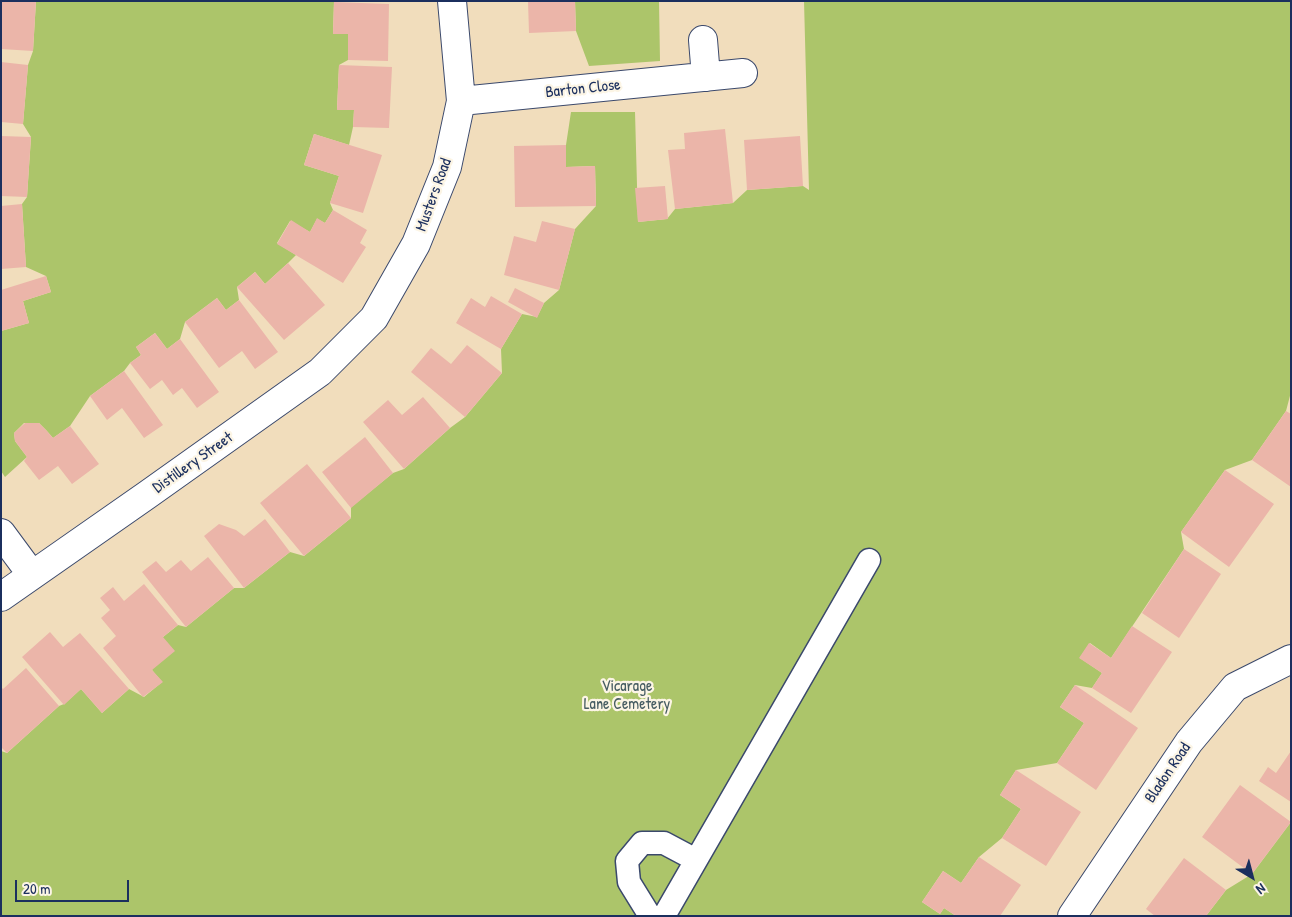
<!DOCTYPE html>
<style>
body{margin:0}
#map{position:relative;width:1292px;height:917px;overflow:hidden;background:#f1ddbc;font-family:"Patrick Hand",sans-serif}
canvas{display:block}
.frame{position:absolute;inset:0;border:2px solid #1b2f5e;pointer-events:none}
.north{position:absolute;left:1227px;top:852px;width:50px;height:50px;-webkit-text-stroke:4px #fcf5e5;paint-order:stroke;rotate:143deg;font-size:14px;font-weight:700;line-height:20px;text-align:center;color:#1b2f5e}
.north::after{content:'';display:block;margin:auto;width:18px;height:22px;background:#1b2f5e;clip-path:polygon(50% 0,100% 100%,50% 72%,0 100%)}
.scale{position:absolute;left:15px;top:880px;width:114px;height:22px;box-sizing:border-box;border:2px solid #1b2f5e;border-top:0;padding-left:6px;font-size:15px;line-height:18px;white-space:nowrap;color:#1b2f5e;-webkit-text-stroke:4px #fcf5e5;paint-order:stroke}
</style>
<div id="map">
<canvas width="1292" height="917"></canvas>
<div class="frame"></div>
<div class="north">N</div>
<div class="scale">20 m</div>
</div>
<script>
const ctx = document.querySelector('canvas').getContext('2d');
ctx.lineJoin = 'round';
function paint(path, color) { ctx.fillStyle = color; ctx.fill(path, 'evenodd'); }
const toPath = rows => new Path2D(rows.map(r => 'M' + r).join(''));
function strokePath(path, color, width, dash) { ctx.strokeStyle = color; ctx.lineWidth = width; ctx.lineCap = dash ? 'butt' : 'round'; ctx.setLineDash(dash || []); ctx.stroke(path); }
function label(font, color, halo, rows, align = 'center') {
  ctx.font = font + ' "Patrick Hand",sans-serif'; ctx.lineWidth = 4.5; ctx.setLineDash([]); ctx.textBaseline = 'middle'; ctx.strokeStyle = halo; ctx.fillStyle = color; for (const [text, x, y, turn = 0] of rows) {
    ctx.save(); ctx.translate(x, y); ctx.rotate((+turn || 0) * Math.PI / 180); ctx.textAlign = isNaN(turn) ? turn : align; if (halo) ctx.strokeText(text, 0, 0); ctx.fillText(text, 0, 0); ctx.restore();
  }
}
paint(toPath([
 [36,1,334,1,333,34,348,34,348,60,339,65,337,109,354,110,353,127,349,145,314,134,304,165,339,176,330,203,333,210,325,223,317,219,310,232,290,221,277,243,296,255,288,263,265,284,255,272,237,287,239,300,226,310,217,298,185,322,180,339,167,349,155,333,136,347,141,355,130,363,124,371,90,396,70,426,53,438,46,430,39,423,24,423,14,433,15,441,27,457,5,477,1,471,1,331,29,323,23,301,51,292,46,276,26,267,22,204,27,197,31,137,23,124,28,65,33,51],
 [575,1,659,1,660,61,589,66,576,31],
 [804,1,1291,1,1291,392,1286,411,1252,460,1225,470,1181,532,1184,549,1111,658,1090,643,1080,658,1102,673,1092,688,1075,685,1060,707,1084,723,1057,763,1016,770,1000,795,1021,809,1002,838,979,857,961,883,943,871,922,902,940,914,944,908,956,916,1,916,1,751,7,753,59,706,64,704,81,689,102,713,129,689,144,697,162,682,152,670,163,637,178,625,186,627,234,588,244,588,290,552,304,556,351,518,351,507,393,473,404,469,450,428,465,417,502,373,501,349,522,314,537,317,544,303,559,290,575,229,596,206,595,166,566,167,566,145,571,112,635,112,638,222,667,219,675,209,733,203,747,190,803,186,809,190],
 [1291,822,1291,916,1206,916,1226,890,1252,874]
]), '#acc56a');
paint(toPath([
 [1,1,36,1,33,51,1,49],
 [528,1,575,1,576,31,529,33],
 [334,2,389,4,388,61,348,60,348,34,333,34],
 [1,62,28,65,23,124,1,122],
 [339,65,392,67,389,128,353,127,354,110,337,110],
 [725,129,733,203,675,209,668,150,685,149,684,133],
 [314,134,382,155,363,213,330,203,339,176,304,165],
 [1,136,31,137,27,197,1,196],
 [800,136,803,186,747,190,744,140],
 [566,145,566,167,595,166,596,206,515,207,514,146],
 [665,186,668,219,638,222,635,188],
 [22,204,26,267,1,269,1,206],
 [333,210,367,230,360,243,366,247,343,283,277,244,291,220,310,232,317,218,325,223],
 [542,221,575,229,559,290,504,275,514,236,536,242],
 [288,263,325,305,284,340,237,287,255,272,265,284],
 [46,276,51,292,23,301,29,323,1,331,1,290],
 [515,288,544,303,537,318,508,302],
 [491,296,522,314,501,349,456,323,471,298,485,307],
 [217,298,226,310,239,300,278,352,255,369,242,351,219,368,185,322],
 [155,333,167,349,180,339,219,392,197,408,182,388,173,395,162,380,150,389,130,363,141,355,136,347],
 [467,345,502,373,465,417,411,372,431,348,451,364],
 [124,371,163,425,144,438,122,408,107,420,90,396],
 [423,397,450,428,404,469,363,422,388,400,402,415],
 [1286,411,1291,414,1291,487,1252,460],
 [25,423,39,423,46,430,53,438,70,426,99,464,72,484,58,466,39,480,24,461,27,457,15,441,14,433],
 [365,437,393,473,351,508,322,472],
 [307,464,351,518,304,556,260,503],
 [1225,470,1274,504,1229,567,1181,532],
 [265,519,290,552,244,588,204,536,219,524,236,530,244,536],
 [1184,549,1221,574,1179,638,1142,613],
 [208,557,234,588,186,627,142,572,156,561,166,572,181,560,191,571],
 [144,584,178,625,163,637,175,651,152,670,163,682,143,697,103,648,116,636,101,618,110,610,100,598,113,587,124,601],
 [1132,626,1172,652,1131,713,1092,688,1102,673,1079,658,1089,643,1111,658],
 [50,632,63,647,80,633,129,689,102,713,81,689,64,705,22,657],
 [26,668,59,706,7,753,1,747,1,687,3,689],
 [1075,685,1138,728,1096,790,1057,763,1084,723,1060,707],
 [1291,751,1291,802,1259,781,1268,767,1276,773],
 [1016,770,1081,812,1046,866,1002,838,1021,809,1000,795],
 [1240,785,1291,822,1252,874,1202,837],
 [979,857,1021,885,1000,916,956,916,944,908,940,914,922,902,943,871,961,883],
 [1184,858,1226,890,1206,916,1155,916,1146,909]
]), '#ebb5a9');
const lane = toPath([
 [650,916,629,882,627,861,642,843,664,843,696,860],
 [664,916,869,560]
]);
const street = toPath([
 [703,40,706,77],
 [461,101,743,73],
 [1,533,32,575],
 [1,597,147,495,320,372,374,318,416,244,447,167,461,101,452,1],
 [1072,916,1189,742,1235,687,1291,659]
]);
strokePath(lane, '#3b496c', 25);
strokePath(street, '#3b496c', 30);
strokePath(lane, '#fff', 22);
strokePath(street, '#fff', 28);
label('16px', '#1b2f5e', '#fcf5e5', [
 ["Barton Close",583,89,-6],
 ["Musters Road",434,195,-70],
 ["Distillery Street",193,463,-35],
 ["Bladon Road",1168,773,-56]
]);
label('16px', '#465c62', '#fcf5e5', [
 ["Vicarage",627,687],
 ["Lane Cemetery",627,705]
]);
</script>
